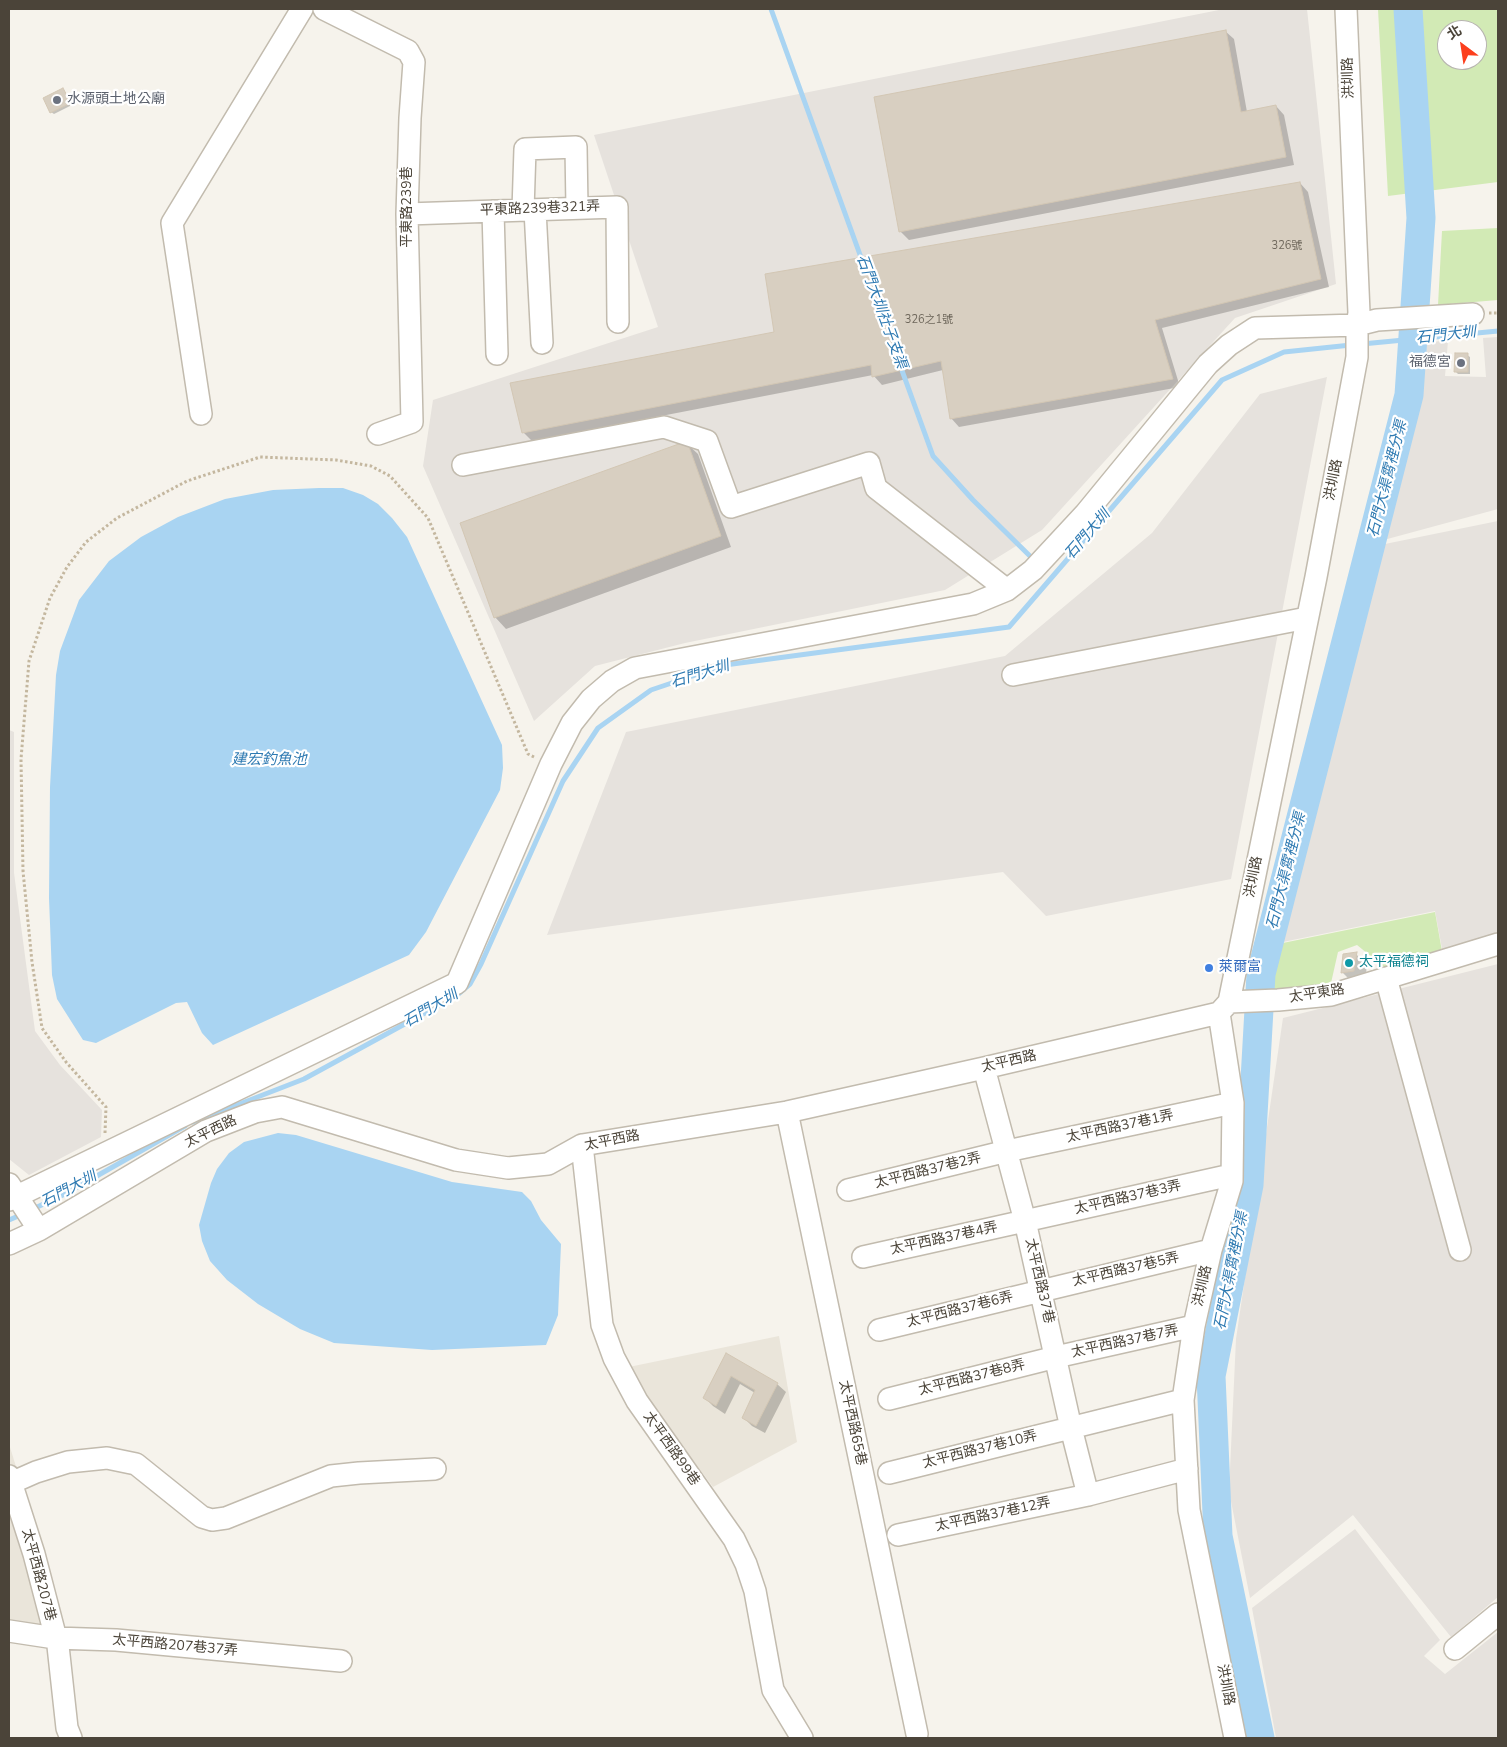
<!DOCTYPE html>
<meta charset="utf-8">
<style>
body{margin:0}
#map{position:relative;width:1507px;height:1747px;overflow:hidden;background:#f6f3ec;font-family:"Nunito Sans","Noto Sans TC",sans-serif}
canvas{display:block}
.frame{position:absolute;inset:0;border:10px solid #4b4439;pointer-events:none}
.north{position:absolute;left:1437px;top:20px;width:50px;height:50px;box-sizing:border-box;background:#fff;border:1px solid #b7b4b0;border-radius:50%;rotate:329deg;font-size:14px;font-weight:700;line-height:20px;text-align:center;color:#4b4439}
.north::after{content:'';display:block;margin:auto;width:18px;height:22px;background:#fc3f1d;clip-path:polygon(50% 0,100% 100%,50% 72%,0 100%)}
</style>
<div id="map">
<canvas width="1507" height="1747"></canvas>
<div class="frame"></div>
<div class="north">北</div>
</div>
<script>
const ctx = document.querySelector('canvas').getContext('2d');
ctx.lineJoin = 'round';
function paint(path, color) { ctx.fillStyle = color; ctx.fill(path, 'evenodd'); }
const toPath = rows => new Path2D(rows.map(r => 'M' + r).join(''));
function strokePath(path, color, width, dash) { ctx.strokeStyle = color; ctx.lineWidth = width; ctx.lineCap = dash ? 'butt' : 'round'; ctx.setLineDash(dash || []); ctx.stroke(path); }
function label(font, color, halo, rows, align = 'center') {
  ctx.font = font + ' "Nunito Sans","Noto Sans TC",sans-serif'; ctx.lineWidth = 4.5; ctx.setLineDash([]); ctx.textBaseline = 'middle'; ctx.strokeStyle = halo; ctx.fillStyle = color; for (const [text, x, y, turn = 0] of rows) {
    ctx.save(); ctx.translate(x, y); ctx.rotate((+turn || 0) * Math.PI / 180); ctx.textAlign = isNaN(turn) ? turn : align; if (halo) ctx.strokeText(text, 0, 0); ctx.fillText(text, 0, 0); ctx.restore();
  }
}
paint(toPath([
 [779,1336,797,1442,713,1487,624,1368],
 [9,1444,18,1473,61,1629,9,1623]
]), '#eae5da');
paint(toPath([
 [1224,9,1307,9,1336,284,1235,318,1042,530,945,590,685,643,595,666,534,721,423,466,433,400,658,327,594,135],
 [1498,337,1498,509,1380,541,1414,396,1417,342,1448,341,1445,376,1486,377,1483,338],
 [1327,377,1231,879,1046,916,1003,872,547,935,626,732,1005,656,1152,533,1260,394],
 [1498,521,1498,940,1443,954,1435,911,1273,944,1380,545],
 [9,730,14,732,14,873,35,1031,60,1065,102,1110,101,1137,29,1175,9,1159],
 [1498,964,1498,1597,1451,1637,1353,1515,1250,1598,1229,1491,1236,1339,1283,1018],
 [1355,1529,1440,1640,1424,1656,1445,1674,1498,1632,1498,1738,1276,1738,1252,1608]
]), '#e6e2dd');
paint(toPath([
 [1378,9,1498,9,1498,182,1388,196],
 [1447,30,1477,30,1477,60,1447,60],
 [1498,228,1498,300,1438,305,1442,231],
 [1435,912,1443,957,1389,971,1357,945,1338,952,1331,983,1263,997,1265,975,1273,945]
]), '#d2eab5');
paint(toPath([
 [319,488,343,488,363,495,378,504,392,518,407,537,502,745,503,768,500,790,426,932,409,955,213,1045,202,1033,187,1002,176,1003,96,1043,83,1040,57,999,52,975,49,898,50,787,56,675,60,651,79,600,109,561,141,537,178,517,225,499,273,490],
 [278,1133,296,1135,452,1182,522,1192,531,1201,541,1220,561,1244,558,1315,546,1345,432,1350,334,1343,300,1329,258,1304,227,1280,210,1261,202,1241,199,1225,211,1183,217,1169,229,1153,244,1142]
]), '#a9d4f2');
paint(toPath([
 [1225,31,1234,39,1247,112,1276,106,1284,115,1294,165,909,240,900,231],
 [63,89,72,105,54,114,51,112],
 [1300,183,1308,192,1329,287,1162,328,1180,387,959,427,951,418,943,370,882,385,873,375,532,441,524,433,776,333],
 [1467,355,1470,357,1470,374,1458,374,1455,371],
 [686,443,698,454,731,547,506,629,495,617],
 [1356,954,1367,965,1365,982,1353,983,1342,972],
 [727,1355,777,1384,786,1392,765,1433,752,1426,744,1418,755,1393,740,1384,725,1414,713,1406,705,1398]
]), '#0003');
strokePath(toPath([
 [771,9,863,263],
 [1362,344,1498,331],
 [900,365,933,456,973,500,1035,561],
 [193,1122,304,1079,456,996,470,984,481,964,563,781,598,728,651,690,725,665,1009,627,1222,380,1284,352,1351,345],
 [33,1209,65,1194,185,1126],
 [9,1220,23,1214]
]), '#a9d4f2', 5);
strokePath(toPath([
 [1260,1738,1218,1536,1211,1376,1249,1185,1261,974,1409,395,1421,218,1408,9]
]), '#a9d4f2', 29);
const building = toPath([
 [1226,30,1241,112,1276,105,1286,157,899,232,874,97,1226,30],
 [63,88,71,103,50,113,43,98,63,88],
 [1300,182,1321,279,1155,320,1173,379,950,419,941,361,872,377,871,365,522,433,510,383,774,332,765,274,1300,182],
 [1455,353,1468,353,1468,372,1454,372,1455,353],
 [687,441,721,536,494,618,460,523,687,441],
 [1357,952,1354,971,1341,973,1343,954,1357,952],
 [726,1353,778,1383,756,1426,742,1418,755,1390,731,1376,716,1406,703,1398,726,1353]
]);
paint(building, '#d8cfc1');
strokePath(building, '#d3c7b4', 1);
const minor = toPath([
 [324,9,408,51,414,62,410,118,407,214,412,422,378,434],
 [523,210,525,149,576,147,577,208],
 [535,210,542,343],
 [493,211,497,354],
 [407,214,617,207,618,322],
 [201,414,172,223,302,9],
 [463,465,664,427,707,441,731,507,869,463,876,488,1007,590],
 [1013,675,1307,618],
 [1386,978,1460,1250],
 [1229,1002,1278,1000,1331,995,1498,944],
 [984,1068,1025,1221,1071,1428,1088,1495],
 [787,1112,917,1734],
 [582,1145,602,1325,614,1358,637,1401,734,1539,746,1564,755,1591,773,1690,802,1738],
 [9,1184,39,1230],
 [848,1190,1007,1151,1233,1103],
 [9,1200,457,983,551,764,572,723,591,699,612,681,635,668,973,604,1007,590,1033,570,1085,514,1208,364,1229,345,1255,328,1357,325,1377,320,1473,314],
 [9,1244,39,1230,206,1131,255,1112,282,1107,456,1160,508,1168,548,1164,582,1145,787,1112,984,1068,1219,1013],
 [863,1257,1231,1175],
 [879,1330,1211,1250],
 [889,1399,1056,1357,1194,1326],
 [889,1473,1183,1400],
 [9,1476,34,1554,58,1646,67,1728,71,1738],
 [11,1483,36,1472,68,1462,107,1458,136,1464,202,1517,212,1520,226,1518,331,1476,359,1473,435,1469],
 [898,1535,1088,1495,1187,1469],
 [9,1631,55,1638,116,1640,341,1661],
 [1455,1649,1498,1614],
 [1235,1738,1189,1510,1183,1400,1194,1326,1211,1250,1232,1181,1233,1103,1219,1013,1229,1002,1316,577,1357,357,1357,325,1359,313,1346,9]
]);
strokePath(minor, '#c2bbae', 24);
strokePath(toPath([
 [1489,313,1498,313],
 [105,1133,106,1107,66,1062,42,1028,32,962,23,871,21,759,29,661,50,598,67,567,86,542,117,518,187,481,260,457,336,460,371,466,390,476,428,518,528,754,534,757]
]), '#c4b79f', 3, [2.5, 2.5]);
strokePath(minor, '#fff', 21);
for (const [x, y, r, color] of [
 [57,100,5,"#6b7280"],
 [1461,363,5,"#6b7280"],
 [1349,963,5,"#0f9aa8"],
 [1209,968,5,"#3f7fe0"]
]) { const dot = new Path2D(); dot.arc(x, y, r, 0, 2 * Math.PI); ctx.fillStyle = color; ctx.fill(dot); strokePath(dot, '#fff', 2); }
label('11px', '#6e675b', null, [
 ["326號",1287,246],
 ["326之1號",929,320]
]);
label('14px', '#4b4439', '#fff', [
 ["洪圳路",1349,78,-92],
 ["平東路239巷",408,207,-90],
 ["平東路239巷321弄",540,209,-2],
 ["洪圳路",1334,480,-79],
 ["洪圳路",1254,877,-79],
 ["太平東路",1317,994,-9],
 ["太平西路",1009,1062,-13],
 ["太平西路37巷1弄",1120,1127,-12],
 ["太平西路",211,1132,-26],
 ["太平西路",612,1141,-11],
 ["太平西路37巷2弄",928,1171,-14],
 ["太平西路37巷3弄",1128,1198,-13],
 ["太平西路37巷4弄",944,1239,-12],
 ["太平西路37巷5弄",1126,1270,-13],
 ["太平西路37巷",1039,1281,77],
 ["洪圳路",1203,1286,-77],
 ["太平西路37巷6弄",960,1310,-14],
 ["太平西路37巷7弄",1125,1342,-12],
 ["太平西路37巷8弄",972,1378,-14],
 ["太平西路65巷",852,1423,78],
 ["太平西路99巷",671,1449,55],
 ["太平西路37巷10弄",980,1450,-14],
 ["太平西路37巷12弄",993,1515,-12],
 ["太平西路207巷",38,1575,75],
 ["太平西路207巷37弄",175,1646,5],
 ["洪圳路",1225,1685,79]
]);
label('14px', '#5b616d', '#fff', [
 ["水源頭土地公廟",67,100],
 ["福德宮",1451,363,"right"]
], 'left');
label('14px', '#0d838f', '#fff', [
 ["太平福德祠",1359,963]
], 'left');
label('14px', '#366cbe', '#fff', [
 ["萊爾富",1219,968]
], 'left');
label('italic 15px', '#2e7ab2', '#fff', [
 ["石門大圳社子支渠",881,312,70],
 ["石門大圳",1446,336,-6],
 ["石門大渠霄裡分渠",1388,479,-76],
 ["石門大圳",1088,535,-49],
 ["石門大圳",700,675,-17],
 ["建宏釣魚池",269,760],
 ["石門大渠霄裡分渠",1287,871,-76],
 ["石門大圳",431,1009,-30],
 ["石門大圳",69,1190,-28],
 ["石門大渠霄裡分渠",1232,1271,-79]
]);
</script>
